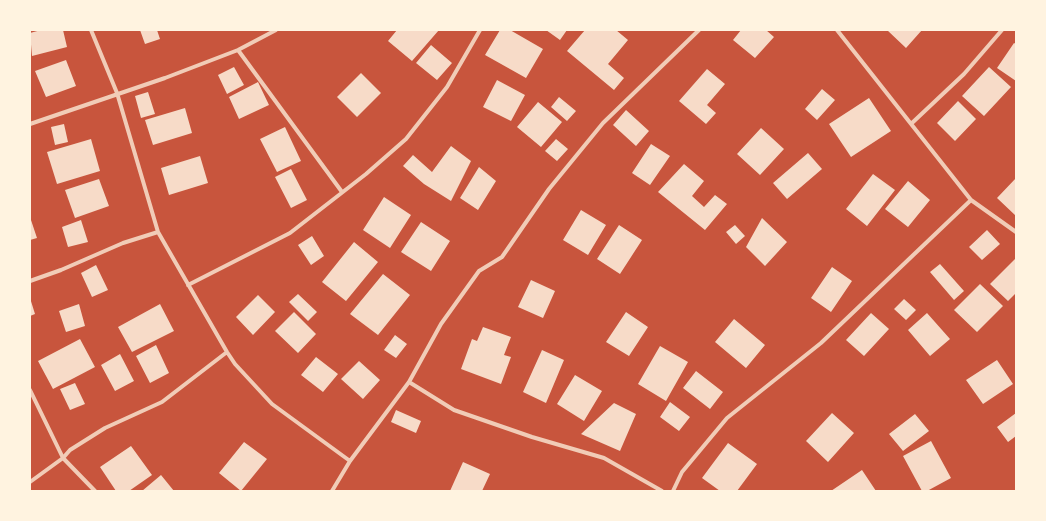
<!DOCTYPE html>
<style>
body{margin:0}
#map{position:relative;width:1046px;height:521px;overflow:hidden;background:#c8553d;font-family:"Varela Round",sans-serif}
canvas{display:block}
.frame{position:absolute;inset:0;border:31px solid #fff3e0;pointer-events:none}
</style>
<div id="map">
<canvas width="1046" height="521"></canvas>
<div class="frame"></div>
</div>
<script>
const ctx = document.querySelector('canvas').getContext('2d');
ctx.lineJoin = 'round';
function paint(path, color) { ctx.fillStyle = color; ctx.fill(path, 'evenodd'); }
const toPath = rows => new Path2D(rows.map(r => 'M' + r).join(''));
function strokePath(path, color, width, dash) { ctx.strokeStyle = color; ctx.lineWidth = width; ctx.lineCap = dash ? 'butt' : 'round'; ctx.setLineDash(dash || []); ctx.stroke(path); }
paint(toPath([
 [41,30,63,30,67,47,32,56,30,33],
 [140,30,157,30,160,39,145,44],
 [397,30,439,30,412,61,388,41],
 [500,30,510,30,543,49,526,78,485,55],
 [546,30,567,30,560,40],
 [585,30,616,30,628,40,608,64,624,78,614,90,567,51],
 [741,30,766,30,774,37,755,58,733,40],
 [887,30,922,30,906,48],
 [1014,43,1016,44,1016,81,997,68],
 [431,45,452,63,437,80,416,63],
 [66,60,76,86,46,97,35,71],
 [234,67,244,85,227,94,218,75],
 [989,67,1011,87,984,116,962,96],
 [707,69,725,84,707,105,716,113,706,124,679,101],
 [361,73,381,93,357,117,337,97],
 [497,80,525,95,511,121,483,107],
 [258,82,269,105,239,119,229,97],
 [822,89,835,100,817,120,805,109],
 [148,92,155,114,141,118,135,96],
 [559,97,576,111,567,121,551,107],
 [869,98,891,131,851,157,829,124],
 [958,101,976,119,955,141,937,123],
 [538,102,562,122,541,147,517,127],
 [185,108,192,133,153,145,145,120],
 [626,110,649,131,636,146,613,125],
 [64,124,68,142,55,145,51,127],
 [285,127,301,161,277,172,260,139],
 [761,128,784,149,760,175,737,154],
 [91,139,100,171,57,184,47,152],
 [556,139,568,149,557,161,545,151],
 [651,144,670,156,650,185,632,173],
 [451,146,471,161,451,201,424,184,403,166,413,155,432,172],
 [808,153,822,169,787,199,773,183],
 [200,156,208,183,169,195,161,168],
 [684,164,704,181,692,196,704,207,715,195,727,204,705,230,658,192],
 [479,167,496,181,478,210,460,198],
 [291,169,307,200,291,208,275,177],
 [873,174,895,190,867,226,846,209],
 [1016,178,1016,216,997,198],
 [99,179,109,206,75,218,65,190],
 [908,181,930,200,908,227,885,209],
 [384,197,411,215,390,248,363,230],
 [581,210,606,225,588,255,563,240],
 [30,217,37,238,30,240],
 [762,218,787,242,765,266,746,247],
 [81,220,88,242,68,247,62,227],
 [421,222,450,241,431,271,401,252],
 [619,225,642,240,620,274,597,259],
 [735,225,745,236,736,244,726,232],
 [987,230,1000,244,982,260,969,247],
 [312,236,324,256,311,265,298,245],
 [354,242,378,262,346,301,322,282],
 [1016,258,1016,293,1008,301,990,284],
 [940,264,964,291,954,300,930,272],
 [96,265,108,290,92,297,81,273],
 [832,267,852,281,831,312,811,298],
 [383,274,410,295,378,335,350,314],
 [531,280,555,291,543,318,518,307],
 [980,284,1003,306,977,332,954,310],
 [298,294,317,312,308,321,289,302],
 [258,295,275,312,253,335,236,317],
 [30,298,35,314,30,316],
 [904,299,916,310,906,320,894,309],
 [79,304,85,326,66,332,59,311],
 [160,304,174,331,132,352,118,327],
 [294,312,316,334,298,353,275,331],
 [626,312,648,327,629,356,606,342],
 [871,313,889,329,864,356,846,340],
 [927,313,950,339,930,356,908,330],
 [734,319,765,345,746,368,715,342],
 [483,327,511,337,504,355,511,357,501,384,461,369,472,339,477,341],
 [395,335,407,344,396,358,384,350],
 [80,339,95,367,53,389,38,361],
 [156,345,169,373,150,383,136,356],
 [660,346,688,362,666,401,638,384],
 [542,350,564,360,546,403,523,392],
 [120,354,134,381,115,391,101,365],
 [316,357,338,374,323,392,301,375],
 [997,360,1013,384,983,404,966,380],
 [359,361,380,380,363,399,341,379],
 [696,371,723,392,710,409,683,388],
 [575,375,602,391,584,421,557,404],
 [75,383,85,404,70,410,60,389],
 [670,402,690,417,679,431,660,417],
 [614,403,636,414,620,451,581,434],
 [396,410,421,421,416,433,391,422],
 [832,413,854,433,828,462,806,441],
 [1016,413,1016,436,1008,442,997,427],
 [915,414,929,431,903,451,889,434],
 [931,441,951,478,927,491,922,491,903,456],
 [244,442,267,459,241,491,219,473],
 [728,443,757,464,737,491,720,491,702,478],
 [131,446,152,475,129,491,116,491,100,467],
 [463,462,490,474,482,491,450,491],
 [862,470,876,491,831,491],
 [161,475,174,491,142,491]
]), '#f7dbc8');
strokePath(toPath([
 [91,30,117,93,158,232,227,352,235,364,272,404,350,461],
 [837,30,971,200,1016,232],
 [238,50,342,192],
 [912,123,964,74,1002,30],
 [30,124,165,78,238,50,276,30],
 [30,281,61,270,123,243,158,232],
 [188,285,290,233,366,174,406,139,447,87,480,30],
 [409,382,454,410,532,437,604,458,662,491],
 [30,390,63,458,95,491],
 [30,482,63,458,70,450,105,428,162,402,227,352],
 [332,491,350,461,409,382,441,324,479,271,502,257,549,189,603,123,699,30],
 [673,491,682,472,727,418,821,343,971,200]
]), '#f1ccb7', 4);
</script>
